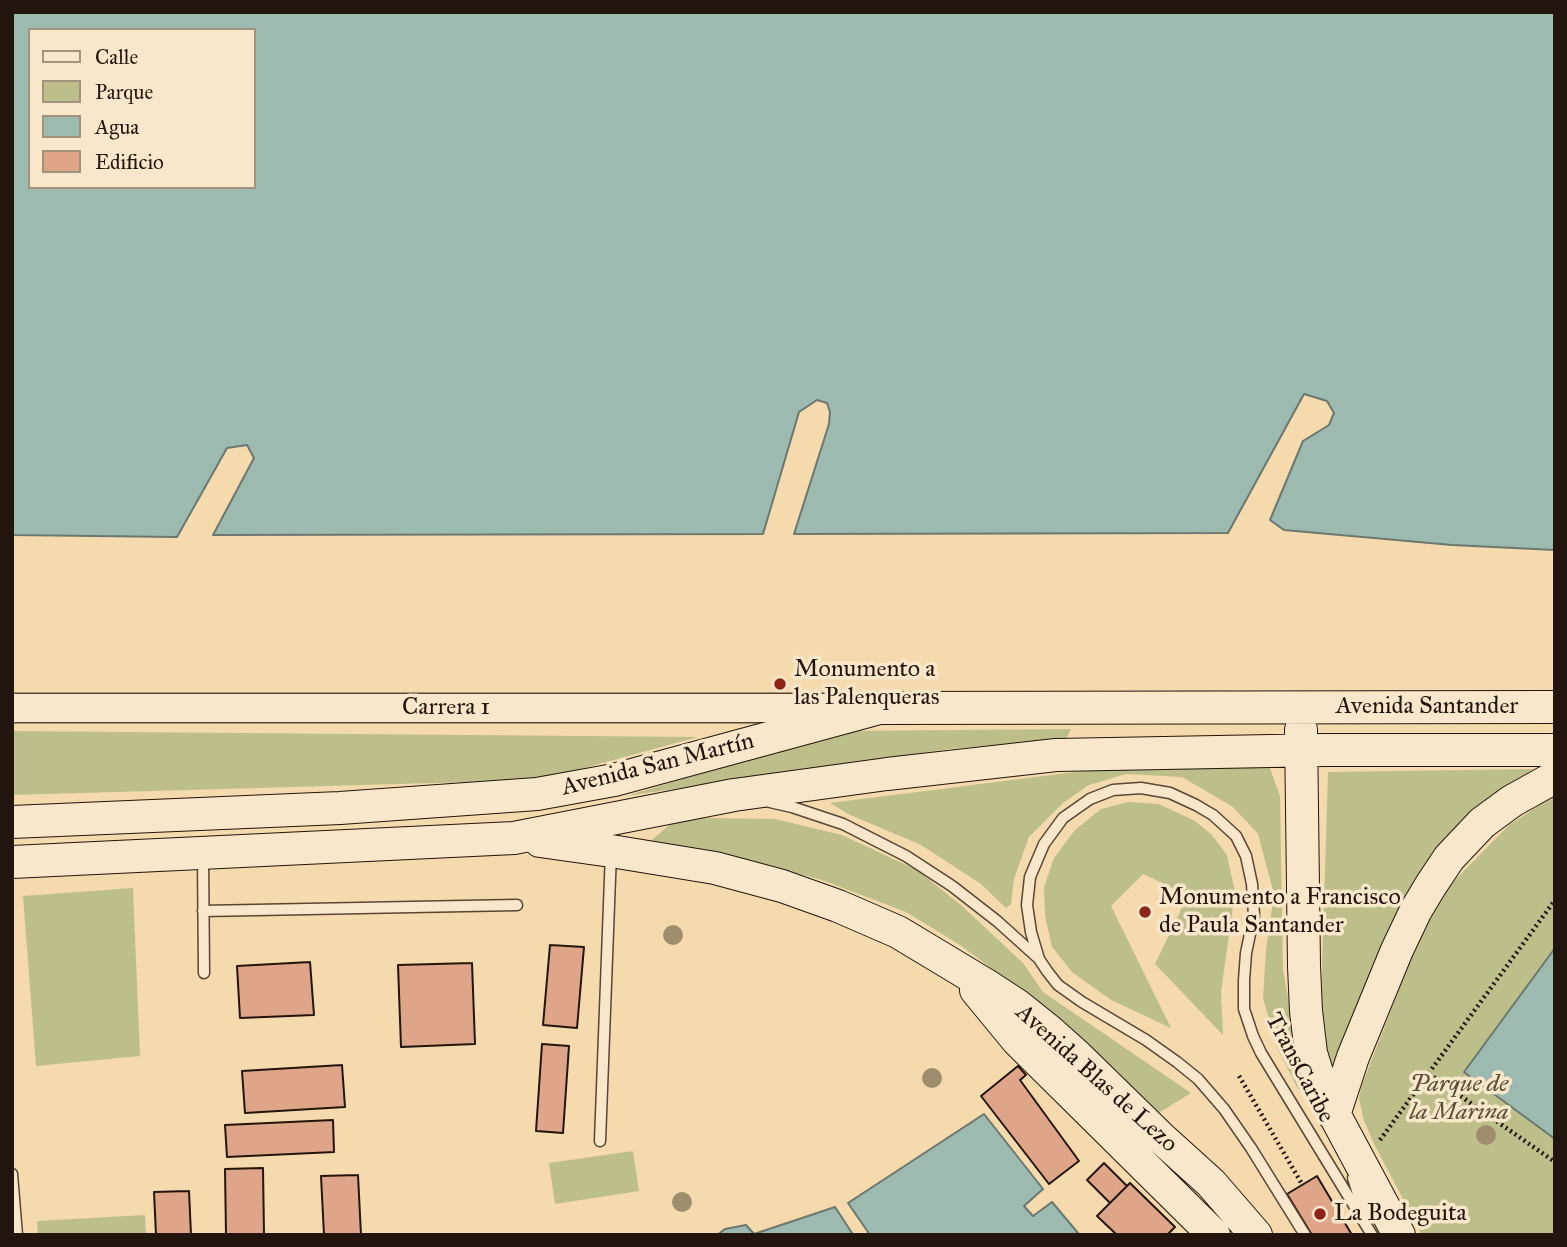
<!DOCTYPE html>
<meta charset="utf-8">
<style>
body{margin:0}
#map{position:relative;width:1567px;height:1247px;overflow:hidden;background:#f5daae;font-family:"IM FELL Great Primer",serif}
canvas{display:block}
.frame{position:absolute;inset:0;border:14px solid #22150d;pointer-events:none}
.legend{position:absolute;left:28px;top:28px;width:228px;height:161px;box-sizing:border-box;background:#f8e7ca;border:2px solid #a2937e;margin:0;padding:9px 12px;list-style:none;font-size:21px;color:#22150d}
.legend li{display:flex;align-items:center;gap:14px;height:35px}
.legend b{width:35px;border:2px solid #a2937e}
</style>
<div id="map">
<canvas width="1567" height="1247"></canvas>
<div class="frame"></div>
<ul class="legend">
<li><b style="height:9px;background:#f8e7ca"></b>Calle</li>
<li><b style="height:19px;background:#bdbf8a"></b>Parque</li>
<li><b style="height:19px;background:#9dbab1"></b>Agua</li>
<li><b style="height:19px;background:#dfa588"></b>Edificio</li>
</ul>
</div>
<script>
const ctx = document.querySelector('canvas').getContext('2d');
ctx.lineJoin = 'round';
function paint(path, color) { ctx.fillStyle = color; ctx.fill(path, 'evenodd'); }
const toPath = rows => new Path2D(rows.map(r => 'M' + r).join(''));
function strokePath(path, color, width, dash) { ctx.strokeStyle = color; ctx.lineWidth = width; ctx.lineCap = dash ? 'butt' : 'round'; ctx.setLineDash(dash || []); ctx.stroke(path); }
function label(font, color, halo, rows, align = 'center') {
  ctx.font = font + ' "IM FELL Great Primer",serif'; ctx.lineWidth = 7; ctx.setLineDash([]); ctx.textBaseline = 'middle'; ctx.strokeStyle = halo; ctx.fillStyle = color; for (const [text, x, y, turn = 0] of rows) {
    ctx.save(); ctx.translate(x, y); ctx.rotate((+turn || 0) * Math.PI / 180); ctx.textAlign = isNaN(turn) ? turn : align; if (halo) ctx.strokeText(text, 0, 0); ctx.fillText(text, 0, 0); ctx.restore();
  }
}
paint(toPath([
 [1071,729,1066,739,949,749,626,796,843,731],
 [12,731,698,737,540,780,12,795],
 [1131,765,1270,768,1280,796,1283,970,1301,1066,1308,1094,1298,1089,1277,1048,1263,998,1266,950,1274,894,1258,834,1233,807,1182,777,1126,774,1089,785,1063,803,1029,837,1014,879,1011,904,1006,908,981,884,921,845,848,814,830,803],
 [1533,769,1462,821,1427,861,1407,900,1335,1082,1320,1035,1328,772],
 [1555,795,1555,1235,1422,1235,1375,1146,1364,1121,1359,1099,1361,1087,1412,956,1435,907,1450,885,1509,825],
 [1128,802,1159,804,1195,821,1212,835,1227,855,1235,892,1221,992,1223,1035,1155,964,1188,895,1143,874,1111,906,1171,1028,1111,1000,1072,972,1052,947,1045,916,1044,887,1054,858,1075,830,1101,809],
 [705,818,775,819,842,835,917,870,962,906,1023,963,1043,992,1191,1093,1157,1114,1030,997,960,945,906,912,822,880,744,859,648,843,673,822],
 [133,888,140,1056,36,1066,23,896],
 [633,1151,639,1191,555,1204,549,1163],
 [145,1215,146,1235,38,1235,37,1221]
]), '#bdbf8a');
const water = toPath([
 [12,12,1555,12,1555,550,1452,545,1284,530,1270,520,1303,441,1329,425,1334,413,1327,401,1304,394,1228,533,794,534,829,424,830,412,827,403,817,400,799,412,763,534,213,535,254,458,247,445,227,448,177,537,12,535,12,12],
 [30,30,254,30,254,187,30,187,30,30],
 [1555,948,1555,1139,1464,1072,1555,948],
 [984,1114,1043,1189,1024,1206,1033,1216,1052,1202,1078,1233,1075,1235,870,1235,848,1203,984,1114],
 [835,1207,852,1233,849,1235,717,1235,725,1229,746,1225,754,1234,835,1207]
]);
paint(water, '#9dbab1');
strokePath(water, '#6c786f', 2);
const building = toPath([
 [550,945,584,947,577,1028,543,1025,550,945],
 [310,962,314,1015,240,1018,237,966,310,962],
 [472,963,475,1044,401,1047,398,965,472,963],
 [542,1044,569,1046,563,1133,536,1131,542,1044],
 [342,1065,345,1107,245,1113,242,1071,342,1065],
 [1018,1066,1026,1075,1020,1080,1079,1161,1049,1184,981,1096,1018,1066],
 [333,1120,334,1152,227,1157,225,1125,333,1120],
 [1104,1163,1127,1186,1110,1203,1087,1180,1104,1163],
 [263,1168,264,1235,226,1235,225,1169,263,1168],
 [358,1175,361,1235,324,1235,321,1176,358,1175],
 [1317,1176,1352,1235,1312,1235,1287,1194,1317,1176],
 [1130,1183,1175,1227,1167,1235,1117,1235,1097,1216,1130,1183],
 [189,1191,191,1235,156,1235,154,1192,189,1191]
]);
paint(building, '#dfa588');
strokePath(building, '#22150d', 2);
const service = toPath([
 [770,802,792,807,843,824,906,856,952,886,997,921,1037,957],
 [203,857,204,973],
 [203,911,517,905],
 [600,1141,611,852],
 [12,1174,17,1235],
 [1353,1178,1365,1216],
 [1305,1235,1251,1148,1224,1109,1198,1079,1177,1062,1146,1040,1082,1002,1058,985,1047,971,1039,959,1031,932,1027,905,1030,877,1044,844,1063,818,1090,799,1113,790,1141,788,1170,793,1196,805,1213,815,1236,836,1246,856,1252,884,1254,915,1246,953,1244,980,1244,1009,1253,1036,1261,1053,1372,1235]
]);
const tertiary = toPath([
 [12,708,858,708]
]);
const secondary = toPath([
 [1301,730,1304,966,1306,1011,1311,1053,1324,1095,1399,1235],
 [12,822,340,808,537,794,614,780,879,708,1555,707],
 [540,841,611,851,715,868,782,886,838,906,898,932,986,985,1018,1006,1048,1030,1076,1055,1159,1136,1211,1183,1256,1235],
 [12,862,514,838,734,795,887,774,1056,755,1325,750,1555,750],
 [976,990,1018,1041,1214,1235],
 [1334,1115,1353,1057,1397,950,1416,910,1431,885,1449,858,1482,823,1512,801,1555,777]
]);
strokePath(service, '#574635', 13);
strokePath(tertiary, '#574635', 31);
strokePath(secondary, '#22150d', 34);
strokePath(toPath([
 [1429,1074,1555,1162],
 [1239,1076,1302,1184],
 [1380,1140,1555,900]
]), '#22150d', 4.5, [2, 3.5]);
strokePath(service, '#f8e7ca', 10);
strokePath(tertiary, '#f8e7ca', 28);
strokePath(secondary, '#f8e7ca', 32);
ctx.fillStyle = '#9f8e6e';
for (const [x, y] of [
 [673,935],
 [932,1078],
 [1486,1135],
 [682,1202]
]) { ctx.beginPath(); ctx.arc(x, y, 10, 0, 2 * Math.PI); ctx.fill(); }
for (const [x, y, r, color] of [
 [780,684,7,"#8f2418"],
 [1145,912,7,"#8f2418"],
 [1320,1214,7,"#8f2418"]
]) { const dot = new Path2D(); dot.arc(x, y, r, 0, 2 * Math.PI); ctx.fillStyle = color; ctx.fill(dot); strokePath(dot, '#f8e7ca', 2.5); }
label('24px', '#22150d', '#f8e7ca', [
 ["Monumento a",794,670],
 ["las Palenqueras",794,698],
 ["Monumento a Francisco",1159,898],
 ["de Paula Santander",1159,926],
 ["La Bodeguita",1334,1214]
], 'left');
label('24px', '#22150d', '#f8e7ca', [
 ["Avenida Santander",1427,707],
 ["Carrera 1",446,708],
 ["Avenida San Martín",658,765,-14],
 ["TransCaribe",1299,1068,62],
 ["Avenida Blas de Lezo",1096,1079,42]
]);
label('italic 24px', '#585039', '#f8e7ca', [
 ["Parque de",1459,1085],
 ["la Marina",1459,1113]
]);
</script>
